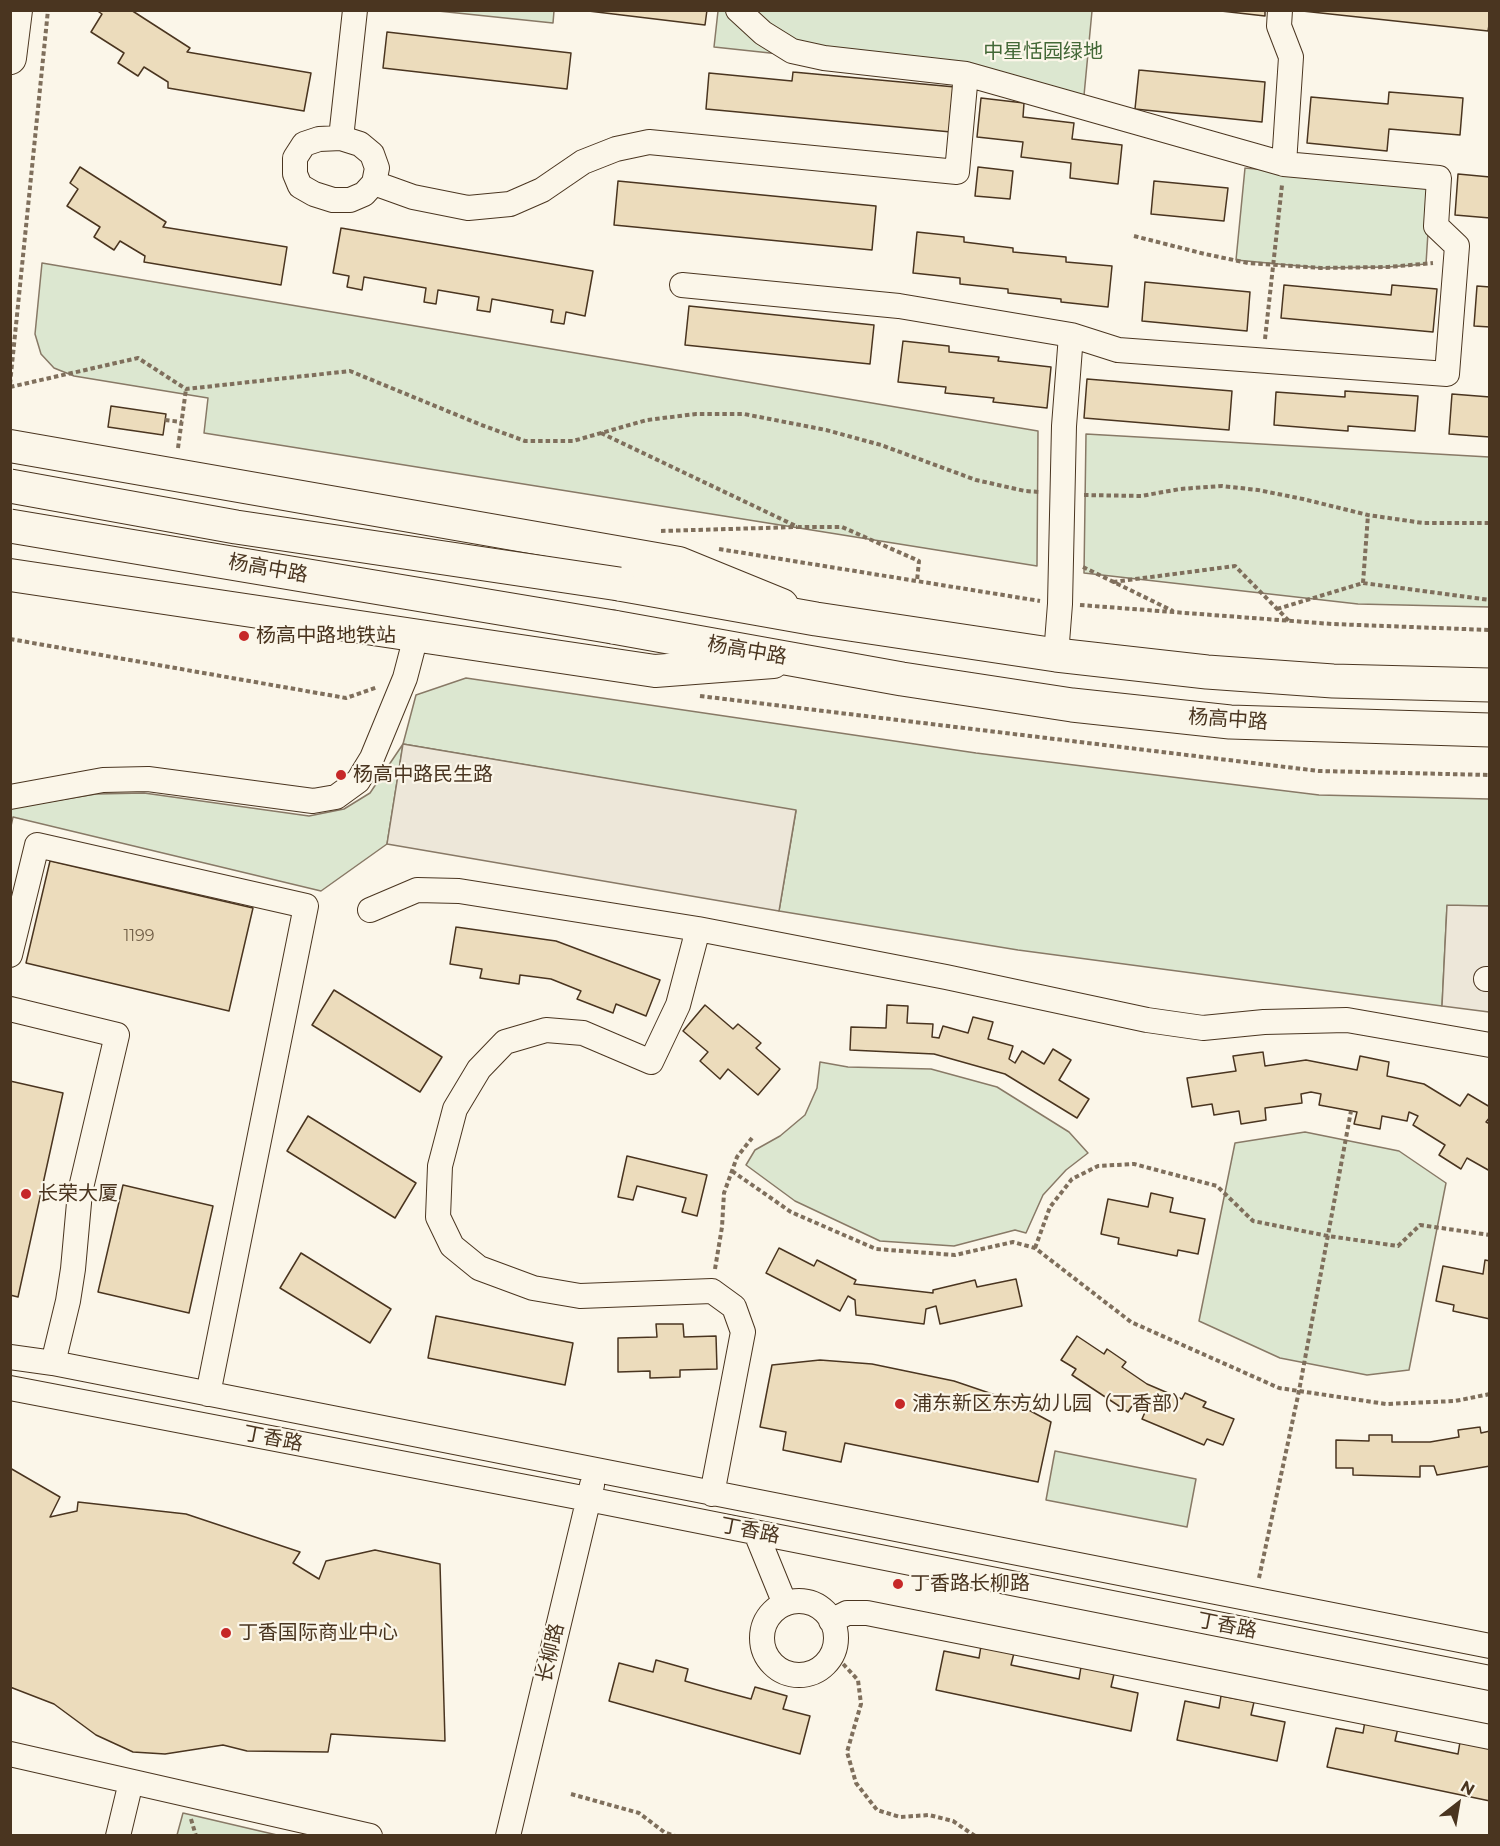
<!DOCTYPE html>
<meta charset="utf-8">
<style>
body{margin:0}
#map{position:relative;width:1500px;height:1846px;overflow:hidden;background:#fbf6e9;font-family:Montserrat,sans-serif}
canvas{display:block}
.frame{position:absolute;inset:0;border:12px solid #4a3520;pointer-events:none}
.north{position:absolute;left:1428px;top:1774px;width:60px;height:60px;-webkit-text-stroke:4px #fbf6e9;paint-order:stroke;rotate:31deg;font-size:16px;font-weight:700;line-height:24px;text-align:center;color:#4a3520}
.north::after{content:'';display:block;margin:auto;width:21px;height:27px;background:#4a3520;clip-path:polygon(50% 0,100% 100%,50% 72%,0 100%)}
</style>
<div id="map">
<canvas width="1500" height="1846"></canvas>
<div class="frame"></div>
<div class="north">N</div>
</div>
<script>
const ctx = document.querySelector('canvas').getContext('2d');
ctx.lineJoin = 'round';
function paint(path, color) { ctx.fillStyle = color; ctx.fill(path, 'evenodd'); }
const toPath = rows => new Path2D(rows.map(r => 'M' + r).join(''));
function strokePath(path, color, width, dash) { ctx.strokeStyle = color; ctx.lineWidth = width; ctx.lineCap = dash ? 'butt' : 'round'; ctx.setLineDash(dash || []); ctx.stroke(path); }
function label(font, color, halo, rows, align = 'center') {
  ctx.font = font + ' Montserrat,"Noto Sans SC",sans-serif'; ctx.lineWidth = 4.5; ctx.setLineDash([]); ctx.textBaseline = 'middle'; ctx.strokeStyle = halo; ctx.fillStyle = color; for (const [text, x, y, turn = 0] of rows) {
    ctx.save(); ctx.translate(x, y); ctx.rotate((+turn || 0) * Math.PI / 180); ctx.textAlign = isNaN(turn) ? turn : align; if (halo) ctx.strokeText(text, 0, 0); ctx.fillText(text, 0, 0); ctx.restore();
  }
}
const green = toPath([
 [438,11,554,10,554,11,553,23,438,11],
 [718,11,1092,11,1083,106,966,74,714,47,718,11],
 [1245,168,1431,185,1426,264,1388,267,1321,268,1236,260,1245,168],
 [42,263,1038,431,1037,566,204,433,208,398,74,376,54,368,41,354,35,334,42,263],
 [1086,434,1489,457,1489,607,1358,604,1084,573,1086,434],
 [466,678,976,753,1319,795,1489,799,1489,906,1447,906,1442,1006,1018,950,779,911,796,811,403,744,387,844,321,891,13,817,11,826,10,808,96,794,144,793,309,816,344,809,370,793,403,744,416,695,466,678],
 [820,1062,848,1067,931,1069,997,1087,1069,1132,1088,1153,1066,1170,1043,1195,1026,1233,1015,1230,954,1246,880,1241,795,1201,746,1165,755,1150,780,1136,805,1115,817,1088,820,1062],
 [1305,1132,1399,1151,1446,1183,1409,1370,1367,1375,1280,1358,1199,1321,1235,1143,1305,1132],
 [1055,1451,1196,1479,1187,1527,1046,1500,1055,1451],
 [183,1813,277,1835,177,1835,183,1813]
]);
paint(green, '#dce7d0');
strokePath(green, '#887966', 1.5);
const parking = toPath([
 [403,744,796,810,779,911,387,844,403,744],
 [1447,905,1489,906,1489,1012,1442,1006,1447,905]
]);
paint(parking, '#ede7d9');
strokePath(parking, '#887966', 1.5);
const building = toPath([
 [96,10,131,10,190,48,187,52,311,73,304,111,168,88,168,82,144,67,138,76,118,63,124,53,91,32,102,14,96,10],
 [580,10,707,10,705,25,580,10],
 [1212,10,1265,10,1265,16,1212,10],
 [1293,10,1490,10,1490,19,1488,31,1293,10],
 [387,32,571,53,567,89,383,68,387,32],
 [1139,70,1265,82,1262,122,1135,109,1139,70],
 [793,72,955,87,951,132,706,109,709,73,792,81,793,72],
 [1389,92,1463,98,1460,135,1389,129,1387,151,1307,143,1311,97,1388,104,1389,92],
 [981,98,1024,103,1023,117,1074,123,1072,139,1122,145,1118,184,1070,178,1071,163,1021,157,1023,142,977,137,981,98],
 [80,167,166,222,163,227,287,247,281,285,144,262,145,256,120,241,114,250,94,237,100,227,67,206,78,189,70,183,80,167],
 [978,167,1013,171,1010,199,975,196,978,167],
 [1458,174,1490,177,1490,218,1455,215,1458,174],
 [618,181,876,206,872,250,614,225,618,181],
 [1154,181,1228,188,1224,221,1151,214,1154,181],
 [341,228,593,271,585,316,566,312,564,324,551,322,553,310,492,299,490,312,477,310,479,297,438,290,436,304,424,302,426,288,364,277,362,290,347,287,349,276,333,273,341,228],
 [917,232,964,237,964,242,1013,248,1013,252,1066,257,1066,262,1112,266,1108,307,1061,302,1061,299,1008,293,1008,289,960,284,960,278,913,273,917,232],
 [1145,282,1250,292,1247,331,1142,321,1145,282],
 [1284,285,1391,295,1392,285,1437,289,1433,332,1281,318,1284,285],
 [1477,286,1490,287,1490,327,1474,326,1477,286],
 [689,306,874,325,870,364,685,345,689,306],
 [903,341,949,346,949,352,999,357,998,361,1051,367,1047,408,993,402,994,398,945,393,946,387,898,382,903,341],
 [1087,379,1232,391,1229,430,1084,418,1087,379],
 [1345,391,1418,396,1415,431,1348,426,1348,431,1274,425,1276,392,1345,397,1345,391],
 [1452,394,1490,397,1490,437,1449,434,1452,394],
 [111,406,166,414,163,435,108,427,111,406],
 [50,861,253,908,229,1011,26,963,50,861],
 [456,927,556,941,660,980,646,1016,616,1004,613,1013,577,999,581,991,551,979,520,975,519,984,480,978,482,969,450,964,456,927],
 [334,990,442,1057,420,1092,312,1025,334,990],
 [705,1005,733,1029,738,1024,761,1043,756,1048,780,1069,758,1095,728,1069,720,1079,700,1061,708,1052,683,1031,705,1005],
 [887,1005,908,1006,907,1023,933,1024,932,1037,939,1038,943,1026,968,1033,973,1017,993,1022,988,1039,1013,1046,1009,1059,1015,1063,1022,1051,1044,1064,1053,1049,1071,1060,1059,1080,1089,1099,1077,1118,1005,1074,934,1054,850,1050,851,1027,886,1028,887,1005],
 [1263,1052,1265,1066,1306,1060,1357,1070,1360,1056,1389,1062,1387,1076,1424,1084,1460,1106,1468,1094,1490,1107,1490,1117,1486,1122,1490,1124,1490,1171,1467,1158,1461,1169,1439,1155,1445,1145,1413,1125,1418,1116,1409,1112,1407,1121,1382,1116,1380,1129,1354,1124,1357,1112,1319,1105,1321,1094,1311,1092,1301,1094,1302,1103,1265,1108,1266,1120,1241,1124,1239,1111,1214,1115,1212,1104,1192,1107,1187,1078,1236,1071,1233,1056,1263,1052],
 [10,1081,63,1093,18,1297,10,1295,10,1081],
 [308,1116,416,1183,395,1218,287,1151,308,1116],
 [627,1156,707,1175,697,1216,682,1212,686,1198,637,1186,633,1200,618,1197,627,1156],
 [123,1185,213,1206,189,1313,98,1292,123,1185],
 [1151,1193,1173,1198,1170,1212,1205,1219,1198,1254,1178,1250,1177,1256,1118,1244,1119,1238,1101,1234,1108,1199,1148,1207,1151,1193],
 [779,1248,814,1266,817,1260,856,1280,854,1284,933,1293,933,1290,975,1280,977,1287,1016,1279,1022,1306,940,1324,936,1306,926,1309,924,1324,856,1315,855,1300,848,1296,840,1311,766,1273,779,1248],
 [301,1253,391,1309,370,1343,280,1288,301,1253],
 [1485,1260,1490,1261,1490,1319,1453,1311,1454,1305,1436,1301,1443,1266,1483,1274,1485,1260],
 [436,1316,573,1343,565,1385,428,1358,436,1316],
 [656,1324,683,1324,684,1337,716,1336,717,1369,680,1370,680,1377,650,1378,650,1371,618,1372,618,1338,657,1337,656,1324],
 [1077,1336,1104,1354,1107,1349,1126,1362,1122,1367,1147,1384,1182,1399,1185,1393,1206,1402,1203,1407,1234,1419,1223,1445,1207,1439,1204,1445,1142,1419,1146,1410,1134,1403,1128,1412,1072,1375,1076,1369,1061,1360,1077,1336],
 [820,1360,872,1364,954,1381,1010,1400,1051,1422,1038,1482,845,1443,841,1462,783,1450,786,1432,760,1427,772,1365,820,1360],
 [1480,1427,1481,1433,1490,1431,1490,1466,1437,1475,1434,1466,1420,1466,1420,1477,1353,1475,1353,1468,1336,1468,1336,1440,1369,1441,1369,1435,1392,1435,1392,1442,1430,1442,1459,1437,1458,1430,1480,1427],
 [10,1468,60,1497,50,1517,77,1511,78,1502,186,1514,300,1552,293,1563,319,1579,326,1561,375,1550,440,1564,445,1741,331,1734,328,1752,247,1751,223,1745,165,1754,133,1752,96,1735,54,1704,10,1687,10,1468],
 [981,1646,1014,1653,1011,1665,1079,1679,1081,1667,1114,1674,1111,1687,1138,1693,1131,1731,936,1690,944,1651,979,1658,981,1646],
 [656,1660,688,1669,685,1681,717,1690,751,1699,755,1687,787,1696,783,1709,810,1716,800,1754,609,1701,619,1663,653,1672,656,1660],
 [1221,1696,1254,1702,1251,1715,1285,1722,1277,1761,1177,1740,1185,1701,1219,1708,1221,1696],
 [1365,1721,1398,1728,1395,1741,1458,1754,1460,1742,1490,1748,1490,1801,1327,1767,1336,1728,1363,1733,1365,1721]
]);
paint(building, '#ecdcbc');
strokePath(building, '#4a3520', 1.5);
const minor = toPath([
 [738,10,763,33,792,51,824,58,966,74,1284,164,1439,178,1436,226,1457,246,1447,374,1118,350,1071,335],
 [1280,10,1279,26,1291,57,1284,164],
 [341,138,360,144,372,154,377,168,374,183,364,194,350,200,333,200,314,194,300,186,295,174,295,158,304,144,319,139,341,138],
 [341,138,355,10],
 [374,183,413,197,468,208,510,204,542,190,583,162,616,149,649,142,957,172,966,74],
 [682,285,899,306,1071,335,1064,426,1060,604,1056,655],
 [10,797,103,780,148,779,313,801,336,797,358,781,372,758,405,678,416,636],
 [370,910,417,890,459,891,698,929,946,977,1147,1020,1203,1028,1264,1022,1347,1020,1490,1045],
 [698,929,678,1005,651,1062,583,1033,546,1030,505,1042,479,1069,455,1109,440,1166,438,1217,452,1246,479,1268,533,1288,580,1296,712,1291,734,1307,743,1332,712,1494],
 [10,955,37,845,306,906,208,1394],
 [1486,979,1490,979],
 [10,1009,117,1035,80,1192,73,1269,68,1301,53,1363],
 [10,1357,53,1363,1490,1646],
 [10,1388,588,1499,1490,1678],
 [756,1533,785,1604],
 '762 1638a37 37 0 1 1 74 0a37 37 0 1 1-74 0Z',
 [831,1621,847,1613,867,1613,1490,1737],
 [10,1754,370,1836],
 [118,1836,131,1782],
 [508,1836,592,1485]
]);
const major = toPath([
 [10,58,16,10],
 [10,446,679,563,782,605],
 [10,575,655,671,773,662]
]);
const highway = toPath([
 [619,584,816,619,1056,655,1207,672,1333,681,1490,685],
 [613,627,902,679,1072,705,1230,722,1490,730]
]);
strokePath(minor, '#4a3520', 26);
strokePath(major, '#4a3520', 34);
strokePath(highway, '#4a3520', 35);
strokePath(toPath([
 [1134,236,1205,254,1248,263,1321,268,1388,267,1433,263],
 [1265,339,1282,185],
 [10,384,48,10],
 [10,387,138,358,186,389,350,371,479,424,525,441,573,441,647,420,696,414,744,414,826,430,881,445,976,480,1025,491,1040,492],
 [165,420,182,422],
 [601,433,798,527,842,527,919,561,917,581],
 [178,448,186,389],
 [1084,495,1141,496,1180,489,1222,486,1258,490,1303,499,1368,515,1423,523,1490,523],
 [661,531,797,527],
 [719,549,1040,601],
 [1083,567,1173,611],
 [1113,582,1235,566,1289,621],
 [1363,583,1368,515],
 [1080,605,1332,624,1490,630],
 [1277,609,1363,583,1490,600],
 [10,639,346,698,378,687],
 [700,696,1319,771,1490,775],
 [732,1171,791,1212,876,1249,955,1255,1013,1242,1035,1248,1131,1322,1279,1388,1386,1404,1455,1401,1490,1394],
 [1035,1248,1050,1207,1072,1179,1098,1166,1134,1164,1217,1186,1253,1221,1328,1236,1398,1246,1420,1225,1490,1235],
 [715,1269,722,1227,724,1193,737,1157,752,1138],
 [1259,1578,1299,1391,1351,1111],
 [833,1653,858,1680,861,1704,847,1752,856,1783,877,1810,900,1817,929,1815,953,1821,975,1836],
 [571,1794,639,1813,664,1832,675,1836],
 [191,1819,196,1836]
]), '#7f6f5c', 4, [4.5, 3]);
strokePath(minor, '#fbf6e9', 24);
strokePath(major, '#fbf6e9', 32);
strokePath(highway, '#fbf6e9', 33);
const highwayBridge = toPath([
 [10,486,236,527,619,584],
 [10,526,613,627]
]);
strokePath(highwayBridge, '#4a3520', 35, []);
strokePath(highwayBridge, '#fbf6e9', 33);
for (const [x, y, r, color] of [
 [244,636,6,"#c62828"],
 [341,775,6,"#c62828"],
 [26,1194,6,"#c62828"],
 [900,1404,6,"#c62828"],
 [898,1584,6,"#c62828"],
 [226,1633,6,"#c62828"]
]) { const dot = new Path2D(); dot.arc(x, y, r, 0, 2 * Math.PI); ctx.fillStyle = color; ctx.fill(dot); strokePath(dot, '#fbf6e9', 2); }
label('16px', '#725f47', null, [
 ["1199",139,936]
]);
label('20px', '#436837', '#fbf6e9', [
 ["中星恬园绿地",1043,52]
]);
label('20px', '#4a3520', '#fbf6e9', [
 ["杨高中路",268,569,10],
 ["杨高中路",747,651,10],
 ["杨高中路",1228,720,4],
 ["丁香路",273,1439,11],
 ["丁香路",750,1531,11],
 ["丁香路",1227,1626,11],
 ["长柳路",551,1653,-77]
]);
label('20px', '#4a3520', '#fbf6e9', [
 ["杨高中路地铁站",256,636],
 ["杨高中路民生路",353,775],
 ["长荣大厦",38,1194],
 ["浦东新区东方幼儿园（丁香部）",912,1404],
 ["丁香路长柳路",910,1584],
 ["丁香国际商业中心",238,1633]
], 'left');
</script>
